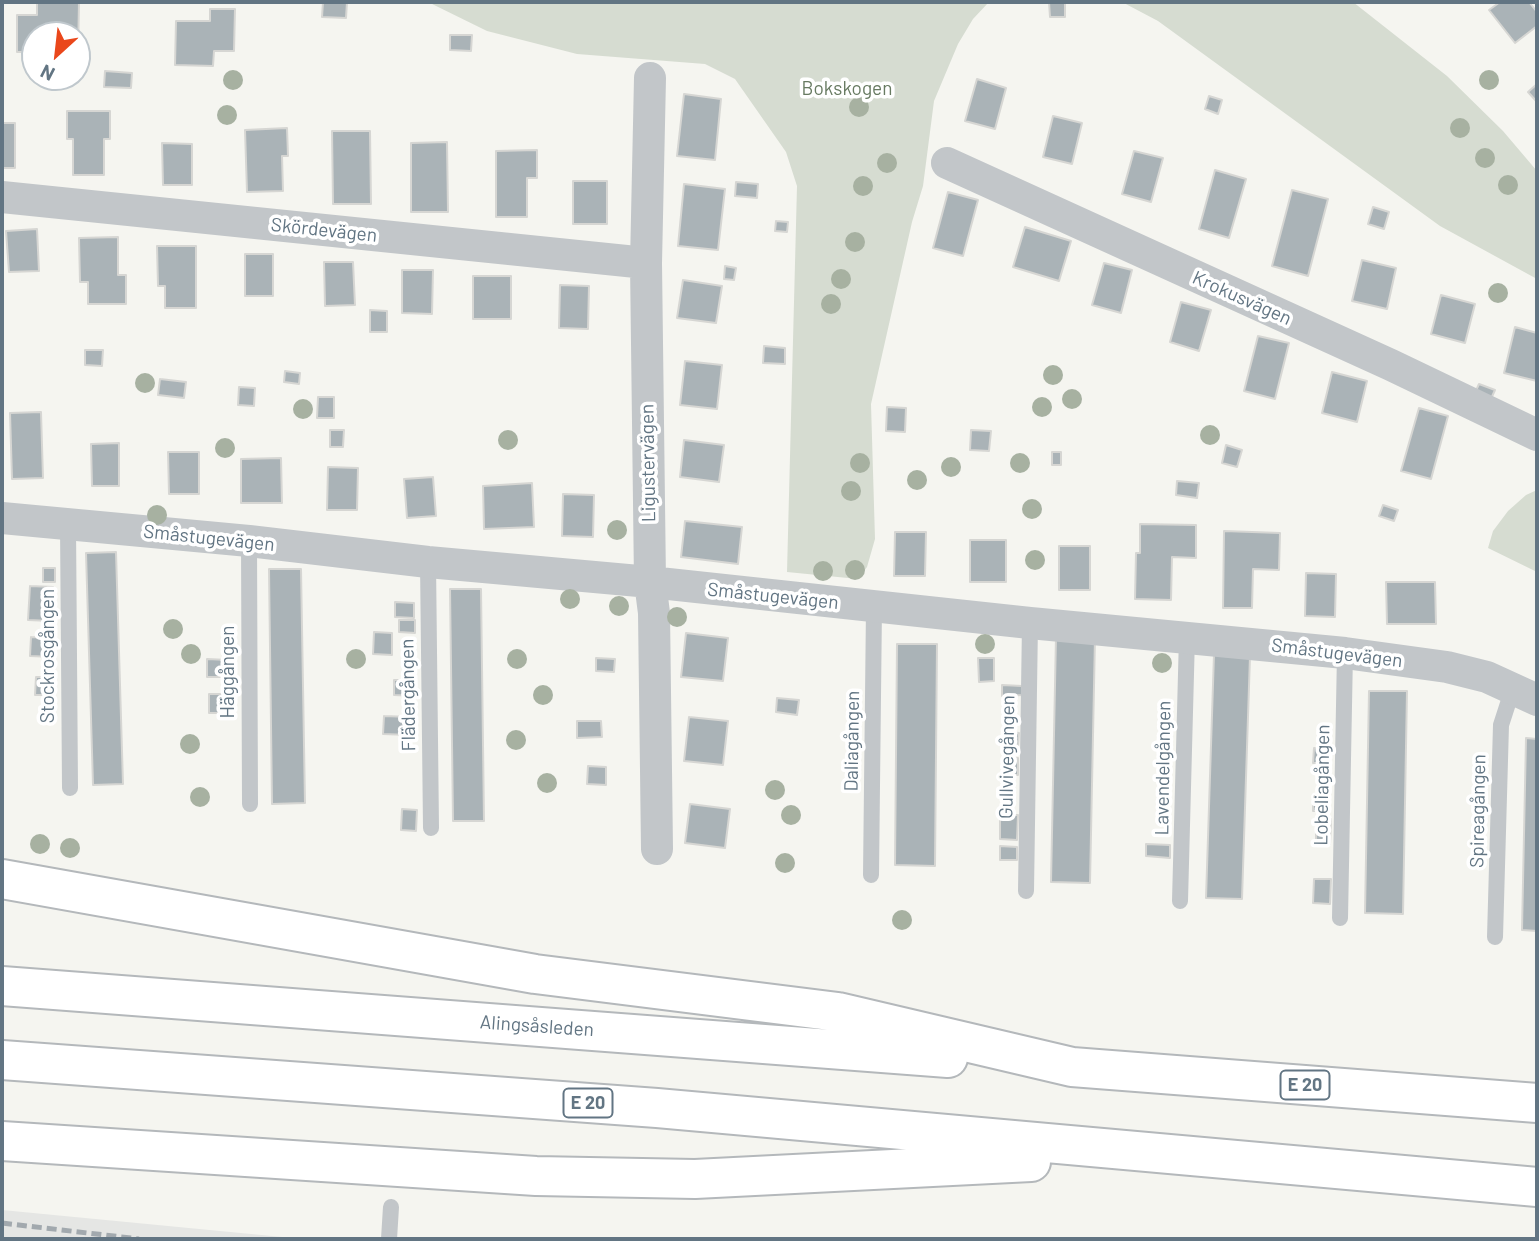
<!DOCTYPE html>
<meta charset="utf-8">
<style>
body{margin:0}
#map{position:relative;width:1539px;height:1241px;overflow:hidden;background:#f5f5f0;font-family:Barlow,sans-serif}
canvas{display:block}
.frame{position:absolute;inset:0;border:4px solid #627583;pointer-events:none}
.north{position:absolute;left:21px;top:21px;width:70px;height:70px;box-sizing:border-box;background:#fff;border:2px solid #c0c8cd;border-radius:50%;rotate:207deg;font-size:19px;font-weight:700;line-height:28px;text-align:center;color:#627583}
.north::after{content:'';display:block;margin:auto;width:24px;height:32px;background:#ea471b;clip-path:polygon(50% 0,100% 100%,50% 72%,0 100%)}
</style>
<div id="map">
<canvas width="1539" height="1241"></canvas>
<div class="frame"></div>
<div class="north">N</div>
</div>
<script>
const ctx = document.querySelector('canvas').getContext('2d');
ctx.lineJoin = 'round';
function paint(path, color) { ctx.fillStyle = color; ctx.fill(path, 'evenodd'); }
const toPath = rows => new Path2D(rows.map(r => 'M' + r).join(''));
function strokePath(path, color, width, dash) { ctx.strokeStyle = color; ctx.lineWidth = width; ctx.lineCap = dash ? 'butt' : 'round'; ctx.setLineDash(dash || []); ctx.stroke(path); }
function label(font, color, halo, rows, align = 'center') {
  ctx.font = font + ' Barlow,sans-serif'; ctx.lineWidth = 7; ctx.setLineDash([]); ctx.textBaseline = 'middle'; ctx.strokeStyle = halo; ctx.fillStyle = color; for (const [text, x, y, turn = 0] of rows) {
    ctx.save(); ctx.translate(x, y); ctx.rotate((+turn || 0) * Math.PI / 180); ctx.textAlign = isNaN(turn) ? turn : align; if (halo) ctx.strokeText(text, 0, 0); ctx.fillText(text, 0, 0); ctx.restore();
  }
}
paint(toPath([
 [2,1210,303,1239,2,1239]
]), '#e5e6e4');
paint(toPath([
 [428,2,989,2,973,19,958,44,934,101,923,186,912,222,871,404,875,539,867,567,858,579,787,572,797,186,786,152,735,79,705,64,577,54,487,31],
 [1122,2,1353,2,1447,76,1503,131,1537,171,1537,279,1440,226,1158,21],
 [1537,490,1537,489,1537,572,1488,548,1493,531,1508,511,1526,495]
]), '#d6dcd1');
const building = toPath([
 [37,2,79,2,78,53,77,35,35,35,35,52,17,52,17,15,37,15,37,2],
 [323,2,347,2,346,18,322,17,323,2],
 [1049,2,1065,2,1065,17,1050,17,1049,2],
 [1500,2,1529,2,1537,12,1537,26,1515,43,1489,10,1500,2],
 [210,9,235,9,234,51,214,51,213,66,175,65,176,21,210,21,210,9],
 [450,35,472,35,471,51,450,50,450,35],
 [105,71,132,73,131,88,104,87,105,71],
 [977,79,1006,88,995,129,965,121,977,79],
 [1537,84,1537,102,1528,92,1537,84],
 [684,94,721,99,715,160,677,156,684,94],
 [1209,96,1222,100,1218,114,1205,109,1209,96],
 [67,111,110,111,110,139,104,139,104,175,73,175,73,139,67,139,67,111],
 [1053,116,1082,123,1072,164,1043,157,1053,116],
 [2,123,15,123,15,168,2,168,2,123],
 [287,128,288,156,282,156,283,191,247,192,245,130,287,128],
 [332,131,370,131,371,204,333,204,332,131],
 [447,142,448,212,411,212,411,143,447,142],
 [162,143,192,144,192,185,163,185,162,143],
 [537,150,537,178,527,178,527,217,496,217,496,151,537,150],
 [1134,151,1163,158,1151,202,1122,194,1134,151],
 [1215,170,1246,179,1229,238,1199,229,1215,170],
 [573,181,607,181,607,224,573,224,573,181],
 [736,182,758,184,757,198,735,196,736,182],
 [684,184,725,189,718,250,678,246,684,184],
 [1292,190,1328,199,1308,276,1272,266,1292,190],
 [948,192,978,200,963,256,933,248,948,192],
 [1373,207,1389,212,1384,229,1368,224,1373,207],
 [776,221,788,222,787,232,775,231,776,221],
 [1025,227,1071,241,1059,281,1013,267,1025,227],
 [37,229,39,271,9,272,6,231,37,229],
 [118,237,118,275,126,275,126,304,88,304,88,282,80,282,79,238,118,237],
 [157,246,196,246,196,308,165,308,165,286,158,286,157,246],
 [245,254,273,254,273,296,245,296,245,254],
 [1362,260,1396,268,1387,309,1352,301,1362,260],
 [324,262,353,262,355,305,325,306,324,262],
 [1104,263,1132,270,1121,313,1092,305,1104,263],
 [725,266,736,268,734,280,724,279,725,266],
 [402,270,433,270,432,314,402,313,402,270],
 [473,276,511,276,511,319,473,319,473,276],
 [683,280,722,286,716,323,677,318,683,280],
 [560,285,589,286,588,329,559,328,560,285],
 [1441,295,1475,304,1465,343,1431,334,1441,295],
 [1181,302,1211,310,1199,351,1170,342,1181,302],
 [370,310,387,311,387,332,370,332,370,310],
 [1515,327,1537,333,1537,381,1504,373,1515,327],
 [1258,336,1289,343,1275,399,1244,391,1258,336],
 [764,346,785,348,785,364,763,363,764,346],
 [85,350,103,350,102,366,85,365,85,350],
 [685,361,722,365,717,409,680,405,685,361],
 [285,371,300,373,299,384,284,382,285,371],
 [1332,372,1367,381,1357,422,1322,413,1332,372],
 [160,379,186,382,184,398,158,395,160,379],
 [1479,384,1495,390,1490,401,1474,395,1479,384],
 [239,387,255,388,254,406,238,405,239,387],
 [318,397,334,397,334,418,317,418,318,397],
 [887,407,906,408,905,432,886,431,887,407],
 [1419,408,1448,416,1431,479,1401,471,1419,408],
 [41,412,43,478,12,479,10,413,41,412],
 [330,430,344,430,343,447,330,447,330,430],
 [971,430,991,431,989,451,970,450,971,430],
 [684,440,724,445,719,482,680,477,684,440],
 [119,443,119,486,92,486,91,444,119,443],
 [1226,445,1242,450,1237,467,1222,463,1226,445],
 [168,452,199,452,199,494,169,494,168,452],
 [1052,452,1061,452,1061,465,1052,465,1052,452],
 [281,458,282,503,241,503,241,459,281,458],
 [328,467,358,468,357,510,327,510,328,467],
 [433,477,436,516,407,518,404,479,433,477],
 [1177,481,1199,483,1197,498,1176,495,1177,481],
 [532,483,534,527,484,529,483,486,532,483],
 [563,494,594,495,593,537,562,536,563,494],
 [1383,505,1398,510,1394,521,1379,516,1383,505],
 [685,521,742,527,738,564,681,557,685,521],
 [1140,524,1196,525,1196,558,1172,557,1171,600,1135,599,1136,553,1140,553,1140,524],
 [1224,531,1280,533,1279,570,1253,569,1252,608,1223,608,1224,531],
 [895,532,926,532,925,576,894,576,895,532],
 [970,540,1006,540,1006,582,970,582,970,540],
 [1059,546,1090,546,1090,590,1059,590,1059,546],
 [116,552,123,784,93,785,86,553,116,552],
 [43,568,55,568,55,582,43,582,43,568],
 [269,569,301,569,305,803,272,804,269,569],
 [1306,573,1336,574,1335,617,1305,616,1306,573],
 [1386,582,1435,582,1436,624,1387,624,1386,582],
 [30,586,53,587,51,621,28,620,30,586],
 [450,589,481,589,484,821,453,821,450,589],
 [395,602,414,603,414,618,395,617,395,602],
 [399,620,415,620,415,633,399,632,399,620],
 [374,632,392,633,392,655,373,654,374,632],
 [686,633,728,638,723,681,681,677,686,633],
 [1056,636,1095,637,1090,883,1051,882,1056,636],
 [31,637,54,638,54,657,30,656,31,637],
 [897,644,937,644,935,866,895,865,897,644],
 [1214,654,1250,656,1242,899,1206,898,1214,654],
 [596,658,615,659,614,672,596,671,596,658],
 [978,658,994,658,994,681,979,682,978,658],
 [207,659,228,660,228,677,207,677,207,659],
 [36,677,51,677,51,695,35,695,36,677],
 [394,680,415,680,415,696,394,695,394,680],
 [1002,685,1022,686,1022,695,1002,696,1002,685],
 [1369,691,1407,691,1403,914,1365,913,1369,691],
 [209,694,224,694,223,713,209,713,209,694],
 [777,698,799,700,797,715,776,712,777,698],
 [384,716,410,717,410,735,383,734,384,716],
 [689,717,728,721,723,765,684,761,689,717],
 [577,721,601,721,602,737,577,738,577,721],
 [1009,732,1019,733,1018,747,1008,746,1009,732],
 [1526,738,1537,739,1537,931,1522,930,1526,738],
 [1314,748,1326,749,1326,763,1313,763,1314,748],
 [1004,758,1018,758,1018,775,1003,775,1004,758],
 [588,766,606,767,606,785,587,784,588,766],
 [1313,796,1328,796,1328,811,1313,811,1313,796],
 [690,804,730,809,725,848,685,843,690,804],
 [402,809,417,810,416,831,401,830,402,809],
 [1000,815,1018,815,1017,840,1000,839,1000,815],
 [1316,819,1331,819,1330,844,1316,844,1316,819],
 [1146,844,1170,845,1170,858,1146,856,1146,844],
 [1000,846,1017,847,1017,860,1000,860,1000,846],
 [1314,879,1331,879,1330,904,1313,903,1314,879]
]);
paint(building, '#aab3b7');
strokePath(building, '#d6d6d3', 2);
const highway = toPath([
 [2,879,535,974,838,1012,1072,1067,1537,1103],
 [2,986,948,1058],
 [2,1060,657,1108,1537,1187],
 [2,1141,536,1176,695,1179,1031,1162]
]);
strokePath(highway, '#b4b8bb', 42);
strokePath(toPath([
 [68,524,70,788],
 [249,541,250,804],
 [428,562,431,828],
 [871,875,874,607],
 [1026,891,1030,623],
 [1180,901,1187,636],
 [1340,918,1345,653],
 [1495,937,1501,725,1513,688],
 [389,1239,391,1207]
]), '#c2c6c9', 16);
strokePath(toPath([
 [650,78,646,263,650,582,654,613,657,849],
 [947,163,1391,365,1537,435],
 [2,197,646,263],
 [2,518,249,541,428,562,650,582,1030,623,1345,653,1447,667,1487,677,1537,700]
]), '#c2c6c9', 32);
strokePath(highway, '#fff', 38);
strokePath(toPath([
 [2,1223,139,1239]
]), '#a2a9ae', 5, [10, 5]);
ctx.fillStyle = '#a7b1a1';
for (const [x, y] of [
 [233,80],
 [1489,80],
 [859,107],
 [227,115],
 [1460,128],
 [1485,158],
 [887,163],
 [1508,185],
 [863,186],
 [855,242],
 [841,279],
 [1498,293],
 [831,304],
 [1053,375],
 [145,383],
 [1072,399],
 [1042,407],
 [303,409],
 [1210,435],
 [508,440],
 [225,448],
 [860,463],
 [1020,463],
 [951,467],
 [917,480],
 [851,491],
 [1032,509],
 [157,515],
 [617,530],
 [1035,560],
 [855,570],
 [823,571],
 [570,599],
 [619,606],
 [677,617],
 [173,629],
 [985,644],
 [191,654],
 [356,659],
 [517,659],
 [1162,663],
 [543,695],
 [516,740],
 [190,744],
 [547,783],
 [775,790],
 [200,797],
 [791,815],
 [40,844],
 [70,848],
 [785,863],
 [902,920]
]) { ctx.beginPath(); ctx.arc(x, y, 10, 0, 2 * Math.PI); ctx.fill(); }
for (const [x, y, w] of [
 [1305,1085,49],
 [588,1103,49]
]) { const box = new Path2D(); box.roundRect(x - w / 2, y - 14.5, w, 29, 5); ctx.fillStyle = '#fff'; ctx.fill(box); strokePath(box, '#627583', 2); }
label('bold 18px', '#627583', null, [
 ["E 20",1305,1085],
 ["E 20",588,1103]
]);
label('19px', '#677a61', '#fff', [
 ["Bokskogen",847,89]
]);
label('19px', '#627583', '#fff', [
 ["Skördevägen",324,230,6],
 ["Krokusvägen",1242,298,24],
 ["Ligustervägen",648,463,-91],
 ["Småstugevägen",209,538,6],
 ["Småstugevägen",773,596,6],
 ["Småstugevägen",1337,653,7],
 ["Stockrosgången",48,656,-90],
 ["Häggången",228,672,-90],
 ["Flädergången",408,695,-91],
 ["Daliagången",852,741,-89],
 ["Gullvivegången",1007,757,-89],
 ["Lavendelgången",1163,768,-89],
 ["Lobeliagången",1322,785,-89],
 ["Spireagången",1478,811,-89],
 ["Alingsåsleden",537,1026,4]
]);
</script>
